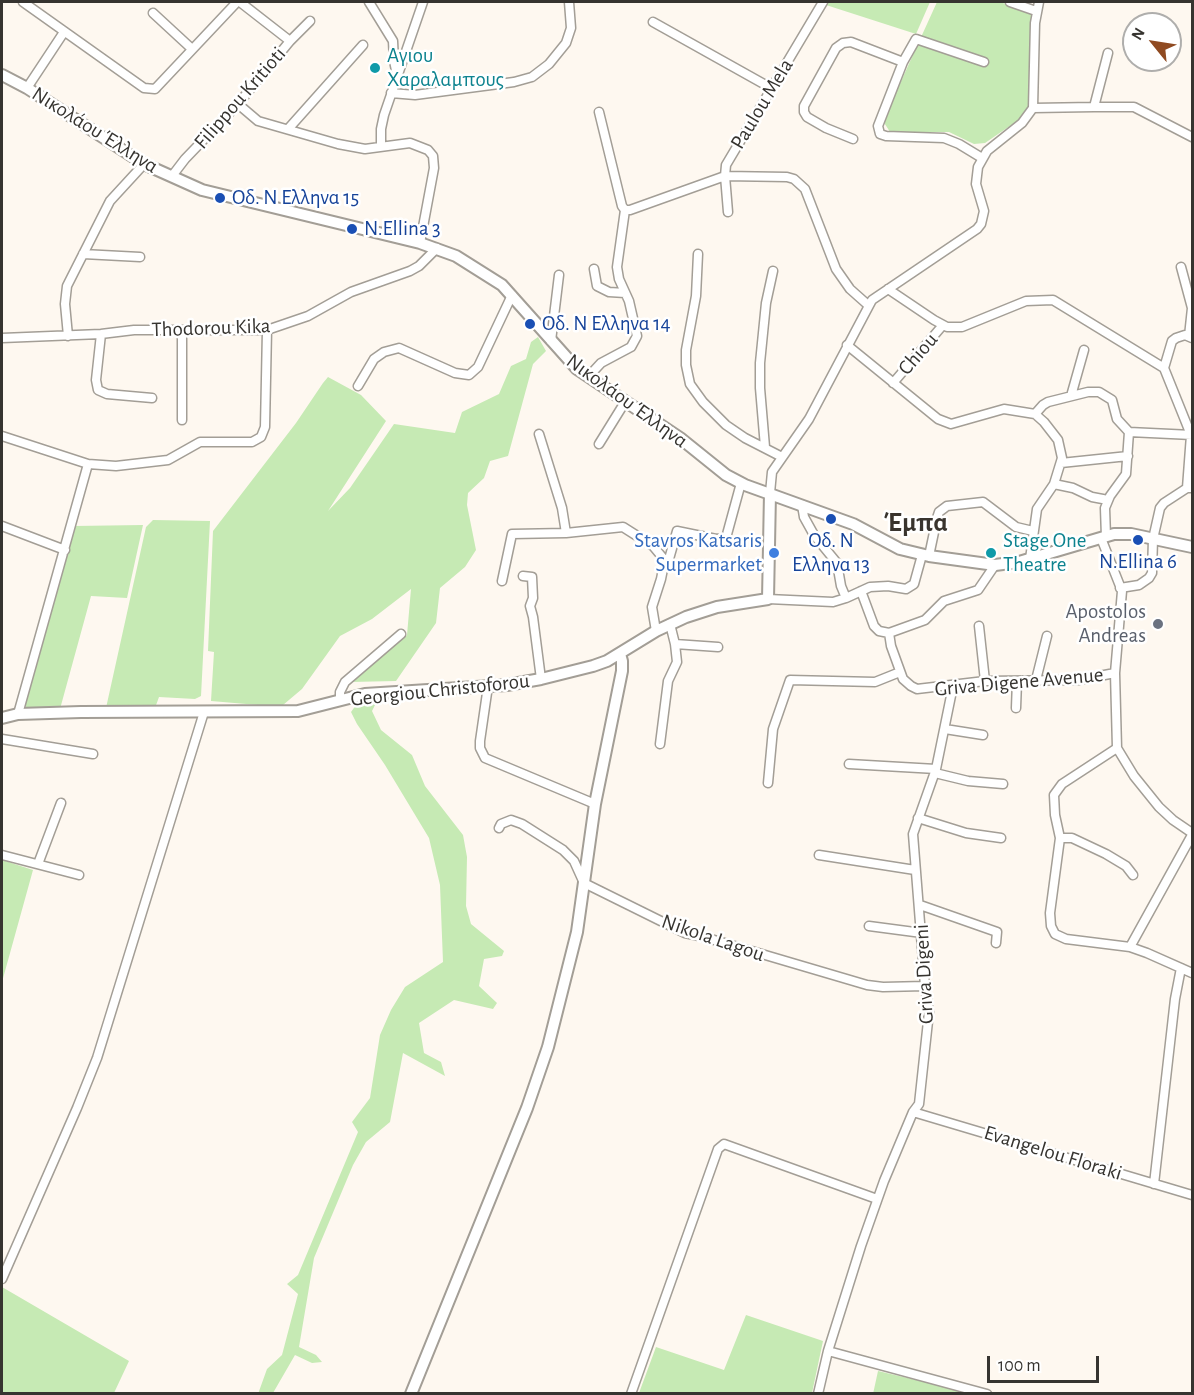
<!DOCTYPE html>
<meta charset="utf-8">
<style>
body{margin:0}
#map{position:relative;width:1194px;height:1395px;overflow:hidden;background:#fef8f0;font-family:"Alegreya Sans",sans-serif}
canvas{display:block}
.frame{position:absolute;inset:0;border:3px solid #363430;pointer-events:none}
.north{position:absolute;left:1122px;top:12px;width:60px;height:60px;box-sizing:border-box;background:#fff;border:2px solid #afaeac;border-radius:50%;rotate:300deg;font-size:16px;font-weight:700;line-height:24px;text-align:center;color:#363430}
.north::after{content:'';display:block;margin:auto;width:21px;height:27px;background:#8f4a21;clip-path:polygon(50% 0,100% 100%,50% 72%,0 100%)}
.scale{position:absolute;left:987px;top:1356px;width:112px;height:27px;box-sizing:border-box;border:3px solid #363430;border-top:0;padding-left:8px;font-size:18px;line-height:21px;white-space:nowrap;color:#363430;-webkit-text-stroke:4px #fff;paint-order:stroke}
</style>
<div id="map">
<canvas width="1194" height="1395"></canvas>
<div class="frame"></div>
<div class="north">N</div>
<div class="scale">100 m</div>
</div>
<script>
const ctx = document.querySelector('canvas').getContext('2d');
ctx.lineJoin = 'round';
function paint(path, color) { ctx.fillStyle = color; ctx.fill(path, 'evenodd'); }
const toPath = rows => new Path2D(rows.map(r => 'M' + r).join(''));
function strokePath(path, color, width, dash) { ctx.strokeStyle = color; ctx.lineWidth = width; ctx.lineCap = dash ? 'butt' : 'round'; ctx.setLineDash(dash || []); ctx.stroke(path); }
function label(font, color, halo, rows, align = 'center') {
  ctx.font = font + ' "Alegreya Sans",sans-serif'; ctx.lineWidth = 5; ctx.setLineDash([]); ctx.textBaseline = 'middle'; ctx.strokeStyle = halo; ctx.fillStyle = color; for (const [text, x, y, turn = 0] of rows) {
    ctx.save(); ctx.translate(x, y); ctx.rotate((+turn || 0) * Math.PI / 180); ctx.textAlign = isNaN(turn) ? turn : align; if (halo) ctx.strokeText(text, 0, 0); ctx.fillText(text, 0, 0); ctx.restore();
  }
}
paint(toPath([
 [825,2,930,2,916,34,826,5],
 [937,2,1000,2,1032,13,1030,107,1023,117,985,143,974,144,949,132,890,132,883,121],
 [538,337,546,351,533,364,508,456,490,461,484,478,468,493,467,505,476,550,465,567,440,588,436,623,396,681,350,682,407,635,411,589,372,619,340,636,302,689,283,705,258,705,211,701,214,652,208,651,213,531,296,423,323,383,328,377,361,395,386,421,328,511,350,488,394,424,455,433,462,412,499,394,511,366,526,359,531,342],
 [153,520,210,521,201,696,195,699,159,697,155,708,106,708,146,527],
 [143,525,127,598,91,596,60,709,31,710,26,707,25,702,74,526],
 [379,697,372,711,381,730,412,755,425,786,463,835,467,857,466,906,471,924,504,951,502,956,484,959,479,986,497,1003,493,1009,454,1000,419,1023,424,1053,441,1062,445,1076,403,1053,390,1122,366,1142,353,1165,314,1258,299,1347,316,1355,322,1362,312,1363,295,1355,273,1393,258,1394,267,1369,282,1355,298,1294,287,1284,298,1275,358,1132,352,1122,370,1098,380,1035,391,1010,405,987,443,962,440,885,429,838,385,765,357,724,351,712,359,701],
 [2,860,33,870,2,982],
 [2,1287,129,1361,114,1393,2,1393],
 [746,1315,823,1341,812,1393,639,1393,656,1347,724,1370],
 [878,1371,971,1393,873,1394]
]), '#c6eab4');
const street = toPath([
 [23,2,144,88,155,89,237,2],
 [240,2,290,41],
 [369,2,393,41,394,61,397,75],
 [1010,2,1036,11],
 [153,13,192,49],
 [653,22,771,88],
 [27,88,64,32],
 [391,93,415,95,514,82,532,77,549,64,566,43,571,28,569,2],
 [238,104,258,121,338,144,365,149,410,143,428,150,433,156,434,168,420,243],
 [1094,107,1134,107,1192,137],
 [1033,108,1094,107,1108,53],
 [599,112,622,206,625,210,630,210,725,176,787,177,794,179,805,189,836,269,850,289,868,305],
 [289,128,363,45],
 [853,139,826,128,807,117,804,112,804,106,836,48,843,43,851,42,903,62],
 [381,146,381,129,384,115,423,2],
 [982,158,959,144,944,138,886,136,880,134,878,126,903,62,916,39,984,62],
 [172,176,185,159,238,104,290,41,310,21],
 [728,212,725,176,726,165,823,2],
 [83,254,140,257],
 [698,254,696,296,686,350,686,365,690,384,703,402,726,425,745,438,782,457],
 [1181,267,1192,308,1189,336],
 [594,269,597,286,609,292,625,293],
 [888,289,934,320,947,327,962,327,1026,301,1053,300,1164,368,1191,435,1187,488],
 [182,330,182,420],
 [101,334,96,380,98,390,107,394,152,398],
 [68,336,65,304,67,286,110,201,144,164],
 [2,338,101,334,134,330,267,330,308,316,351,292,410,271,419,266,437,248],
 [551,341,559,275],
 [847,345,938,419,951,424,1004,409,1035,414,1044,422,1058,440,1062,458,1054,484,1037,509,1030,559],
 [1164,368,1172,341,1176,338,1185,335,1192,338],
 [588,377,601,363,631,347,637,336,629,301,619,279,617,267,625,210],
 [893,383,943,325],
 [358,386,374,359,384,352,399,348,455,373,469,375,478,367,512,295],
 [1071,396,1084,350],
 [1035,414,1043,405,1048,402,1088,392,1099,392,1112,400,1117,419,1129,432],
 [1129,432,1192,435],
 [539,434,562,508,566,533],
 [2,436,88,464,116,466,168,460,200,442,252,442,261,437,265,427,267,330],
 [599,444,625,402],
 [765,447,760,388,760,363,766,303,773,271],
 [1061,463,1128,456],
 [1054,484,1073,488,1092,497,1108,500],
 [770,493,772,472,809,419,872,300,977,229,981,224,984,211,976,184,978,167,987,151,1022,123,1033,108,1035,23,1039,2],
 [802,505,804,517,814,535,837,563,841,586,846,598],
 [2,526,65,550],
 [1106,537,1105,508,1110,496,1126,474,1129,432],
 [1101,538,1122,591,1115,673,1117,748,1134,776,1159,807,1173,820,1192,833],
 [929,556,937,518,939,512,947,506,983,502,1016,527,1033,531],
 [663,561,669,559,677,531,716,539,726,538,741,483],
 [523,576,532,577,533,598,530,606,533,617,541,679],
 [502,581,512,534,566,533,623,527,653,546,663,558,664,564,661,579,652,607,656,631],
 [1120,588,1139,585,1149,578,1152,573,1153,539,1160,508,1164,503,1187,488,1192,488],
 [861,591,874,626,879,631,889,633,925,620,944,601,978,590,995,565],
 [768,599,833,602,846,598,870,587,888,586,906,589,914,584,922,555],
 [670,624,675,644,718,647],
 [979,626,985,681],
 [889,633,891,646,903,679,911,686,917,689,985,681,1078,680,1115,673],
 [1036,680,1047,636],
 [488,686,480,741,480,748,485,758,595,804],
 [340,700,340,692,345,682,401,634],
 [1016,708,1017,681],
 [18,714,88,464],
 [945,729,983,735],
 [2,739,93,754],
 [660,744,668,681,677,662,675,644],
 [1117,748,1062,784,1054,795,1055,815,1060,838,1050,913,1051,926,1055,934,1066,939,1130,947,1147,953,1192,973],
 [849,764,936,769],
 [935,773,968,781,1003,784],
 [768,783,773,729,790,680,875,682,900,672],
 [918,818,966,833,1001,838],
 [499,828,501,824,511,820,522,824,563,850,574,861,584,883,685,933,704,937,867,985,883,987,925,986],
 [1060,838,1072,838,1106,854,1126,866,1133,875],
 [2,855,79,875],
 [819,855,915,870],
 [38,864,61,803],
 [920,905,997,932,996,943],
 [869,926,922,933],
 [1130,947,1192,835],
 [913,1112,1192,1195],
 [1154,1184,1175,999,1181,968],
 [2,1279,77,1108,97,1058,204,712],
 [828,1351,987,1394],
 [631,1394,718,1149,724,1144,877,1199],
 [818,1394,828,1351,861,1246,884,1181,913,1112,919,1104,929,1012,925,986,913,834,936,769,953,686]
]);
const secondary = toPath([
 [2,75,27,88,144,164,202,190,420,243,456,256,502,285,577,369,680,438,726,475,745,485,853,524,900,549,929,556,995,565,1019,562,1114,534,1131,534,1192,547],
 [2,718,18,714,81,712,298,711,365,694,507,685,541,679,593,666,607,661,656,631,686,617,717,607,768,599,770,493],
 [411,1394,527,1108,548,1047,577,932,595,804,622,671,622,661,620,654]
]);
strokePath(street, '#a39e96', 11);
strokePath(secondary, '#a39e96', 14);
strokePath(street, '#fff', 8);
strokePath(secondary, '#fff', 10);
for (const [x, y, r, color] of [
 [375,68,6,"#0f9aa8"],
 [220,198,6,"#1a4fb4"],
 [352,229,6,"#1a4fb4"],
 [530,324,6,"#1a4fb4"],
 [831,519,6,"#1a4fb4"],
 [1138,540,6,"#1a4fb4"],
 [774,553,6,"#3f7fe0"],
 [991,553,6,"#0f9aa8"],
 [1158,624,6,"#6b7280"]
]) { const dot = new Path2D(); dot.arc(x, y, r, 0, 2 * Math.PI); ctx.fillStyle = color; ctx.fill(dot); strokePath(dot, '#fff', 2); }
label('21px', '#0d838f', '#fff', [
 ["Αγιου",387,56],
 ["Χαραλαμπους",387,80],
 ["Stage One",1003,541],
 ["Theatre",1003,565]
], 'left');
label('21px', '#363430', '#fff', [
 ["Filippou Kritioti",240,98,-49],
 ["Paulou Mela",762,104,-59],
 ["Νικολάου Έλληνα",95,130,32],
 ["Thodorou Kika",211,328,-2],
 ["Chiou",918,354,-49],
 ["Νικολάου Έλληνα",627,401,36],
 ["Griva Digene Avenue",1019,682,-5],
 ["Georgiou Christoforou",440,690,-6],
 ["Nikola Lagou",713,938,19],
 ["Griva Digeni",924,974,-93],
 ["Evangelou Floraki",1053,1153,17]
]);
label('21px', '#164399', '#fff', [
 ["Οδ. Ν Ελληνα 15",232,198],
 ["N.Ellina 3",364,229],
 ["Οδ. Ν Ελληνα 14",542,324],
 ["Οδ. Ν",831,541,"center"],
 ["Ελληνα 13",831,565,"center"],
 ["N.Ellina 6",1138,562,"center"]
], 'left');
label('21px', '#366cbe', '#fff', [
 ["Stavros Katsaris",762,541],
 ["Supermarket",762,565]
], 'right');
label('21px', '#5b616d', '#fff', [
 ["Apostolos",1146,612],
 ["Andreas",1146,636]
], 'right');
label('bold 27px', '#39342e', '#fff', [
 ["Έμπα",916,523]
]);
</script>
